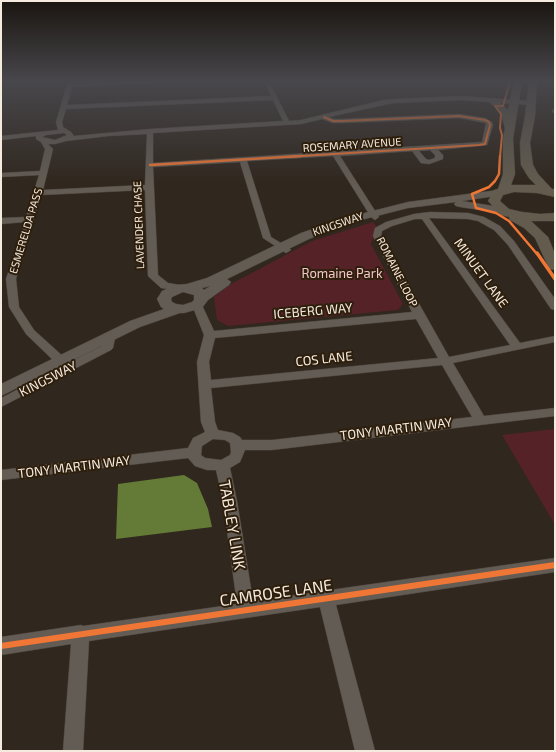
<!DOCTYPE html>
<style>
body{margin:0}
#map{position:relative;width:556px;height:752px;overflow:hidden;background:#30271e;font-family:"Exo 2",sans-serif}
canvas{display:block}
.frame{position:absolute;inset:0;border:2px solid #f5eade;pointer-events:none}
</style>
<div id="map">
<canvas width="556" height="752"></canvas>
<div class="frame"></div>
</div>
<script>
const ctx = document.querySelector('canvas').getContext('2d');
ctx.lineJoin = 'round';
function paint(path, color) { ctx.fillStyle = color; ctx.fill(path, 'evenodd'); }
const toPath = rows => new Path2D(rows.map(r => 'M' + r).join(''));
function strokePath(path, color, width, dash) { ctx.strokeStyle = color; ctx.lineWidth = width; ctx.lineCap = dash ? 'butt' : 'round'; ctx.setLineDash(dash || []); ctx.stroke(path); }
function label(font, color, halo, rows, align = 'center') {
  ctx.font = font + ' "Exo 2",sans-serif'; ctx.lineWidth = 4; ctx.setLineDash([]); ctx.textBaseline = 'middle'; ctx.strokeStyle = halo; ctx.fillStyle = color; for (const [text, x, y, turn = 0] of rows) {
    ctx.save(); ctx.translate(x, y); ctx.rotate((+turn || 0) * Math.PI / 180); ctx.textAlign = isNaN(turn) ? turn : align; if (halo) ctx.strokeText(text, 0, 0); ctx.fillText(text, 0, 0); ctx.restore();
  }
}
paint(toPath([
 [373,222,377,227,371,244,403,304,398,310,228,326,217,320,214,297,231,284,312,241],
 [555,429,555,525,502,435]
]), '#552228');
paint(toPath([
 [184,475,197,483,208,509,212,527,116,539,118,484]
]), '#647a37');
const minor = toPath([
 [68,81,74,81,73,83,153,81,150,83,72,87,67,105,271,96,264,82,269,81,289,121,301,120,383,100,393,99,461,96,531,101,534,103,531,105,461,100,393,103,329,117,334,119,342,119,459,114,485,118,492,122,493,125,487,145,438,150,443,155,443,159,429,164,421,163,412,151,340,156,379,217,375,220,371,217,333,156,247,161,271,237,289,248,291,250,286,253,263,238,240,162,153,167,158,275,168,283,185,286,186,288,185,290,181,291,161,288,148,276,145,190,41,195,16,279,19,307,34,330,66,359,68,362,66,364,102,346,105,336,113,336,115,338,113,348,111,350,1,407,1,398,65,365,58,365,26,334,9,307,6,279,25,222,1,224,1,218,26,217,39,175,1,177,1,173,40,171,45,149,41,142,36,139,36,136,1,140,1,136,58,130,56,122,68,81],
 [273,100,283,121,150,129,74,136,71,132,63,127,62,122,66,109,273,100],
 [459,118,486,123,482,142,153,163,153,133,301,124,322,119,333,123,342,123,459,118],
 [64,133,67,135,55,140,42,137,46,135,64,133],
 [147,134,145,185,43,190,53,149,48,144,55,144,66,141,108,136,147,134],
 [430,150,435,155,435,158,429,160,426,159,419,151,430,150],
 [554,109,555,113,552,112,552,110,554,109],
 [430,212,468,213,484,217,500,226,514,241,555,299,555,310,551,309,508,245,494,230,478,221,468,219,429,218,520,343,555,336,555,342,453,363,484,416,555,408,555,416,272,450,245,450,240,462,230,468,237,501,253,601,555,558,555,572,336,605,375,751,355,751,320,607,89,641,83,751,63,751,71,644,1,655,1,637,81,625,83,626,237,604,223,501,216,470,207,470,195,466,188,458,1,480,1,470,188,448,193,438,205,432,201,422,197,362,204,335,192,305,193,303,201,303,214,331,412,312,373,236,375,228,386,222,414,214,430,212],
 [415,219,422,219,510,345,449,357,381,236,382,231,392,226,415,219],
 [416,319,438,358,211,380,209,362,215,338,416,319],
 [442,365,472,417,272,440,242,440,240,437,233,433,218,430,215,422,211,388,442,365],
 [213,439,225,440,230,443,231,452,230,455,221,460,205,458,201,455,202,446,213,439]
]);
const secondary = toPath([
 [498,190,502,191,503,193,502,195,462,201,506,208,508,210,506,212,502,213,460,207,456,206,454,204,456,202,408,208,353,222,309,239,227,279,231,282,229,285,208,300,202,308,184,313,180,313,140,327,1,396,1,384,130,321,164,309,161,307,157,299,162,291,176,285,187,284,207,278,301,233,345,218,408,202,498,190],
 [210,286,204,290,202,288,210,286],
 [183,292,194,295,194,300,192,302,183,305,176,304,172,302,171,299,172,297,183,292]
]);
const primary = toPath([
 [514,81,522,81,513,139,515,174,511,185,536,185,529,178,521,165,520,143,525,116,529,81,537,81,535,116,530,143,533,165,538,174,552,189,555,189,555,197,537,193,514,192,503,195,500,201,509,209,522,212,540,214,555,213,555,221,531,221,548,237,555,254,555,270,550,269,548,266,535,238,524,228,510,220,509,217,501,215,488,201,494,190,498,189,503,174,503,139,505,128,500,111,489,102,491,100,497,100,508,110,514,81]
]);
strokePath(minor, '#4b443c', 1);
strokePath(secondary, '#4b443c', 1);
strokePath(primary, '#4b443c', 1);
paint(minor, '#635c54');
paint(secondary, '#635c54');
paint(primary, '#625b4e');
strokePath(toPath([
 [285,157,479,145,485,144,490,125,489,122,485,120,459,116,342,121,333,121,324,117],
 [500,157,502,135,500,128,501,114,495,106,503,106,510,81]
]), '#f07635', 2);
strokePath(toPath([
 [500,156,499,174,495,181,489,187,472,194,476,208,496,213,509,221,537,254],
 [150,165,301,156]
]), '#f07635', 2.5);
strokePath(toPath([
 [537,253,555,279]
]), '#f07635', 3.5);
strokePath(toPath([
 [1,646,555,565]
]), '#f07635', 6);
const sky = ctx.createLinearGradient(0, 0, 0, 186);
sky.addColorStop(0, '#1a1510');
sky.addColorStop(0.44, '#48474c');
sky.addColorStop(1, '#48474c00');
ctx.fillStyle = sky;
ctx.fillRect(0, 0, 556, 186);
label('11px', '#f5eade', '#2e1f0c', [
 ["ROSEMARY AVENUE",352,145,-4],
 ["KINGSWAY",338,224,-19],
 ["LAVENDER CHASE",139,225,-92],
 ["ESMERELDA PASS",26,231,-73],
 ["ROMAINE LOOP",397,272,63]
]);
label('13px', '#f5eade', '#2e1f0c', [
 ["MINUET LANE",481,273,54],
 ["ICEBERG WAY",313,311,-5],
 ["COS LANE",324,359,-6],
 ["KINGSWAY",48,379,-27],
 ["TONY MARTIN WAY",396,429,-7],
 ["TONY MARTIN WAY",74,467,-7]
]);
label('13px', '#f5c6c9', '#2e1f0c', [
 ["Romaine Park",342,274]
]);
label('16px', '#f5eade', '#2e1f0c', [
 ["TABLEY LINK",232,525,80],
 ["CAMROSE LANE",276,593,-8]
]);
</script>
